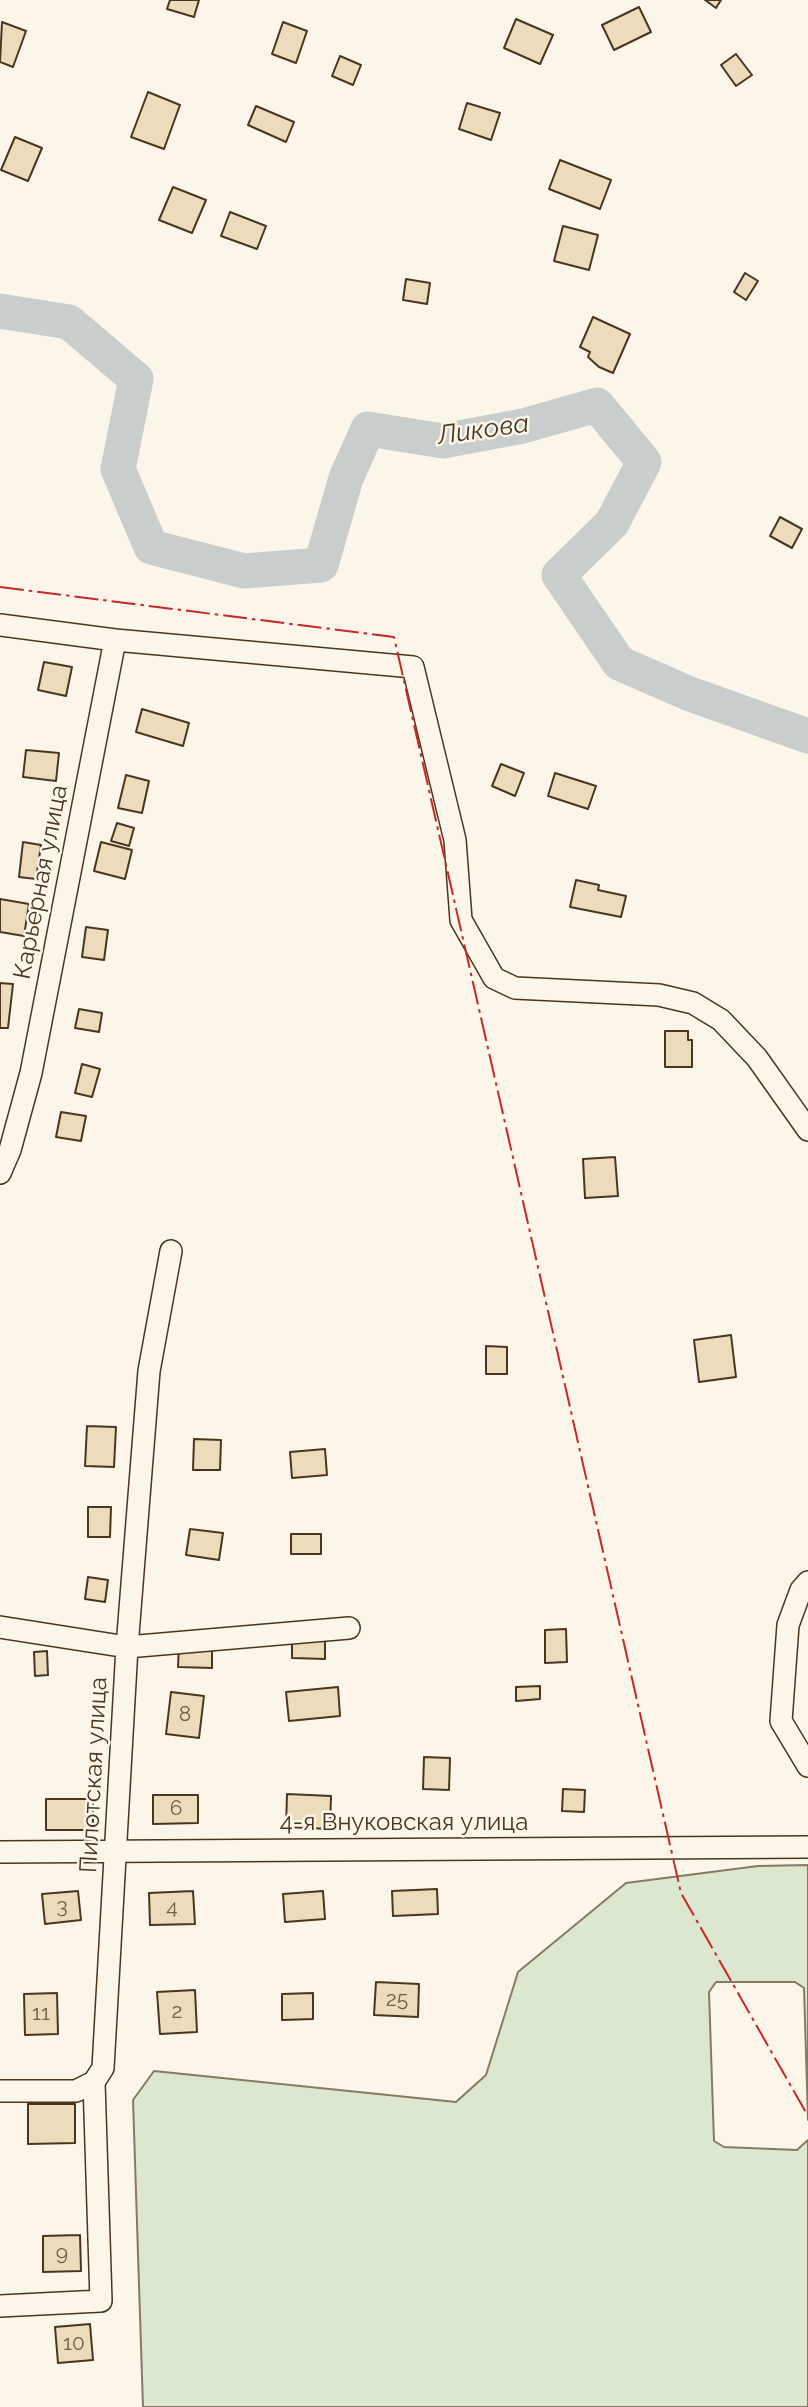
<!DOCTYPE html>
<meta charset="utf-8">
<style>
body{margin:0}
canvas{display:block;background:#fbf6e9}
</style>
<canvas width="808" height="2407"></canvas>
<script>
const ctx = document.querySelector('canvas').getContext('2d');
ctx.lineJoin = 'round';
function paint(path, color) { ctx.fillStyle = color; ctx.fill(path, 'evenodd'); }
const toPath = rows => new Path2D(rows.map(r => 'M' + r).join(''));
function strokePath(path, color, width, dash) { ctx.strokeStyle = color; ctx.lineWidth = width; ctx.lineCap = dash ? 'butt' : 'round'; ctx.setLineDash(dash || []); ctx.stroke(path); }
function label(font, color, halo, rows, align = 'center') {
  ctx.font = font + ' Raleway,sans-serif'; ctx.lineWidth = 5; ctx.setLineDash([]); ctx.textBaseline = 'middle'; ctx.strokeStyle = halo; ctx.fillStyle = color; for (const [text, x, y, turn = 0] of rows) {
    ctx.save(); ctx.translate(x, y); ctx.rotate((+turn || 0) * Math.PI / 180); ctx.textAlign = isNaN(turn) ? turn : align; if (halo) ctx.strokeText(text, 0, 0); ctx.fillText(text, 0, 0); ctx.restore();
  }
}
const green = toPath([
 [808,1865,808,2120,804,1988,795,1982,716,1982,709,1992,714,2141,724,2147,797,2150,808,2140,808,2407,143,2407,133,2100,154,2071,456,2102,486,2075,518,1972,626,1883,758,1866,808,1865]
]);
paint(green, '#dce7d0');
strokePath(green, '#887966', 2);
strokePath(toPath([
 [0,311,69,322,136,379,118,469,151,547,244,571,321,565,346,478,368,429,443,441,523,426,597,405,644,462,612,523,559,575,619,663,690,694,808,736]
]), '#c9cecd', 35);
const building = toPath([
 [170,0,199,0,194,17,167,9,170,0],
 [705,0,721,0,716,8,705,0],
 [639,7,651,32,614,50,602,25,639,7],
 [516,19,553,35,540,64,504,48,516,19],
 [2,22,26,31,13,67,0,62,2,22],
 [283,22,307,31,296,63,272,54,283,22],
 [736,54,752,75,736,86,721,65,736,54],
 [340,56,361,65,353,85,332,76,340,56],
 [148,92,180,105,164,149,131,137,148,92],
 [467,103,500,113,491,140,459,129,467,103],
 [256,106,294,122,286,142,248,125,256,106],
 [15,137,42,148,28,181,1,170,15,137],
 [560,160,611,180,600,209,549,189,560,160],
 [173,187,206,200,192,233,159,220,173,187],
 [230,212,266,226,257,249,221,236,230,212],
 [563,226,598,235,589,270,554,261,563,226],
 [745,273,758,281,746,300,734,292,745,273],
 [406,279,430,283,427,304,403,300,406,279],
 [593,317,630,334,613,373,599,367,588,357,590,352,580,347,593,317],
 [780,517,802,529,792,548,770,536,780,517],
 [44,662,72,667,66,696,38,690,44,662],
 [142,709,189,723,183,746,136,732,142,709],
 [26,750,59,753,56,781,23,777,26,750],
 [501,764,524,773,515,796,492,786,501,764],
 [555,773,596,786,588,809,548,796,555,773],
 [126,775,149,781,142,813,118,808,126,775],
 [117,823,134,828,129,846,111,841,117,823],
 [23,842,41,845,36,879,19,877,23,842],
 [101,842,132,850,125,879,94,871,101,842],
 [576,880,599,885,598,890,626,896,621,917,570,907,576,880],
 [0,899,29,904,24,936,0,932,0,899],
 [86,927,108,930,104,960,82,957,86,927],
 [0,983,13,984,8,1028,0,1028,0,983],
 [79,1009,102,1013,99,1032,75,1028,79,1009],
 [665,1031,688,1031,688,1040,692,1040,692,1067,665,1067,665,1031],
 [82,1064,100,1069,92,1097,75,1093,82,1064],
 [61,1112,86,1116,81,1141,56,1137,61,1112],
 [615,1157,618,1196,585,1198,583,1159,615,1157],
 [731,1335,736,1377,699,1382,694,1340,731,1335],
 [486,1346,507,1347,507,1374,486,1374,486,1346],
 [87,1426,116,1427,114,1467,85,1466,87,1426],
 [194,1439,221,1440,220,1470,193,1470,194,1439],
 [325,1449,327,1475,292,1478,290,1452,325,1449],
 [88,1507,111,1507,110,1537,88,1537,88,1507],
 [190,1529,223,1533,219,1560,186,1555,190,1529],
 [291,1534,321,1534,321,1554,291,1554,291,1534],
 [88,1577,108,1580,105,1602,85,1599,88,1577],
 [566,1629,567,1662,545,1663,545,1630,566,1629],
 [292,1640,325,1640,325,1659,292,1658,292,1640],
 [179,1644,212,1645,212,1668,178,1667,179,1644],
 [47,1651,48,1675,35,1676,34,1652,47,1651],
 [540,1686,540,1699,516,1701,516,1687,540,1686],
 [338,1687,340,1716,289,1721,286,1692,338,1687],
 [171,1692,204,1696,199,1738,166,1734,171,1692],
 [424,1757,450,1758,449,1790,423,1789,424,1757],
 [563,1789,585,1790,584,1812,562,1811,563,1789],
 [287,1794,331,1796,330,1829,286,1827,287,1794],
 [153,1795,198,1795,198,1823,153,1824,153,1795],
 [46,1799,93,1799,93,1830,46,1830,46,1799],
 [437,1889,438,1914,393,1916,392,1891,437,1889],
 [78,1891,81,1920,45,1924,42,1894,78,1891],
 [193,1891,195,1924,150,1925,149,1893,193,1891],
 [323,1891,325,1919,285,1922,283,1894,323,1891],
 [376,1982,419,1984,418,2017,374,2015,376,1982],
 [195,1990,197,2032,160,2034,157,1992,195,1990],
 [57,1993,58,2034,25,2035,24,1994,57,1993],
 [313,1993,313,2019,282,2020,282,1994,313,1993],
 [28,2104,75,2104,75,2143,28,2144,28,2104],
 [80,2235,81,2271,43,2272,43,2236,80,2235],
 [90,2324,93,2360,58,2363,55,2327,90,2324]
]);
paint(building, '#ecdcbc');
strokePath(building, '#4a3520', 2);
const minor = toPath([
 [0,625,115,640,413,667,455,840,461,920,494,978,515,988,659,995,693,1003,721,1020,757,1058,808,1130],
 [0,1173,10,1150,31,1073,115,640],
 [808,1582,801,1590,788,1625,781,1721,808,1766],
 [0,1627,127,1647,349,1628],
 [0,1852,808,1847],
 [0,2091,76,2091,94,2082],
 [0,2306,101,2301,94,2082,103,2068,127,1647,149,1371,171,1251]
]);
strokePath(minor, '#4a3520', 24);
strokePath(minor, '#fbf6e9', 21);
strokePath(toPath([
 [0,587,394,637,681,1893,808,2116]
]), '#c62828', 2, [24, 5, 3.5, 5]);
label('21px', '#725f47', null, [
 ["8",185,1715],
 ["6",176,1809],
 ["3",62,1907],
 ["4",172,1908],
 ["25",397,2000],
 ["2",177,2012],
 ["11",41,2014],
 ["9",62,2254],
 ["10",74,2344]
]);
label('24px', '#4a3520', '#fbf6e9', [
 ["Карьерная улица",41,882,-79],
 ["Пилотская улица",94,1775,-87],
 ["4-я Внуковская улица",404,1823]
]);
label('italic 26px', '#4a3520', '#fbf6e9', [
 ["Ликова",483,430,-8]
]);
</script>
